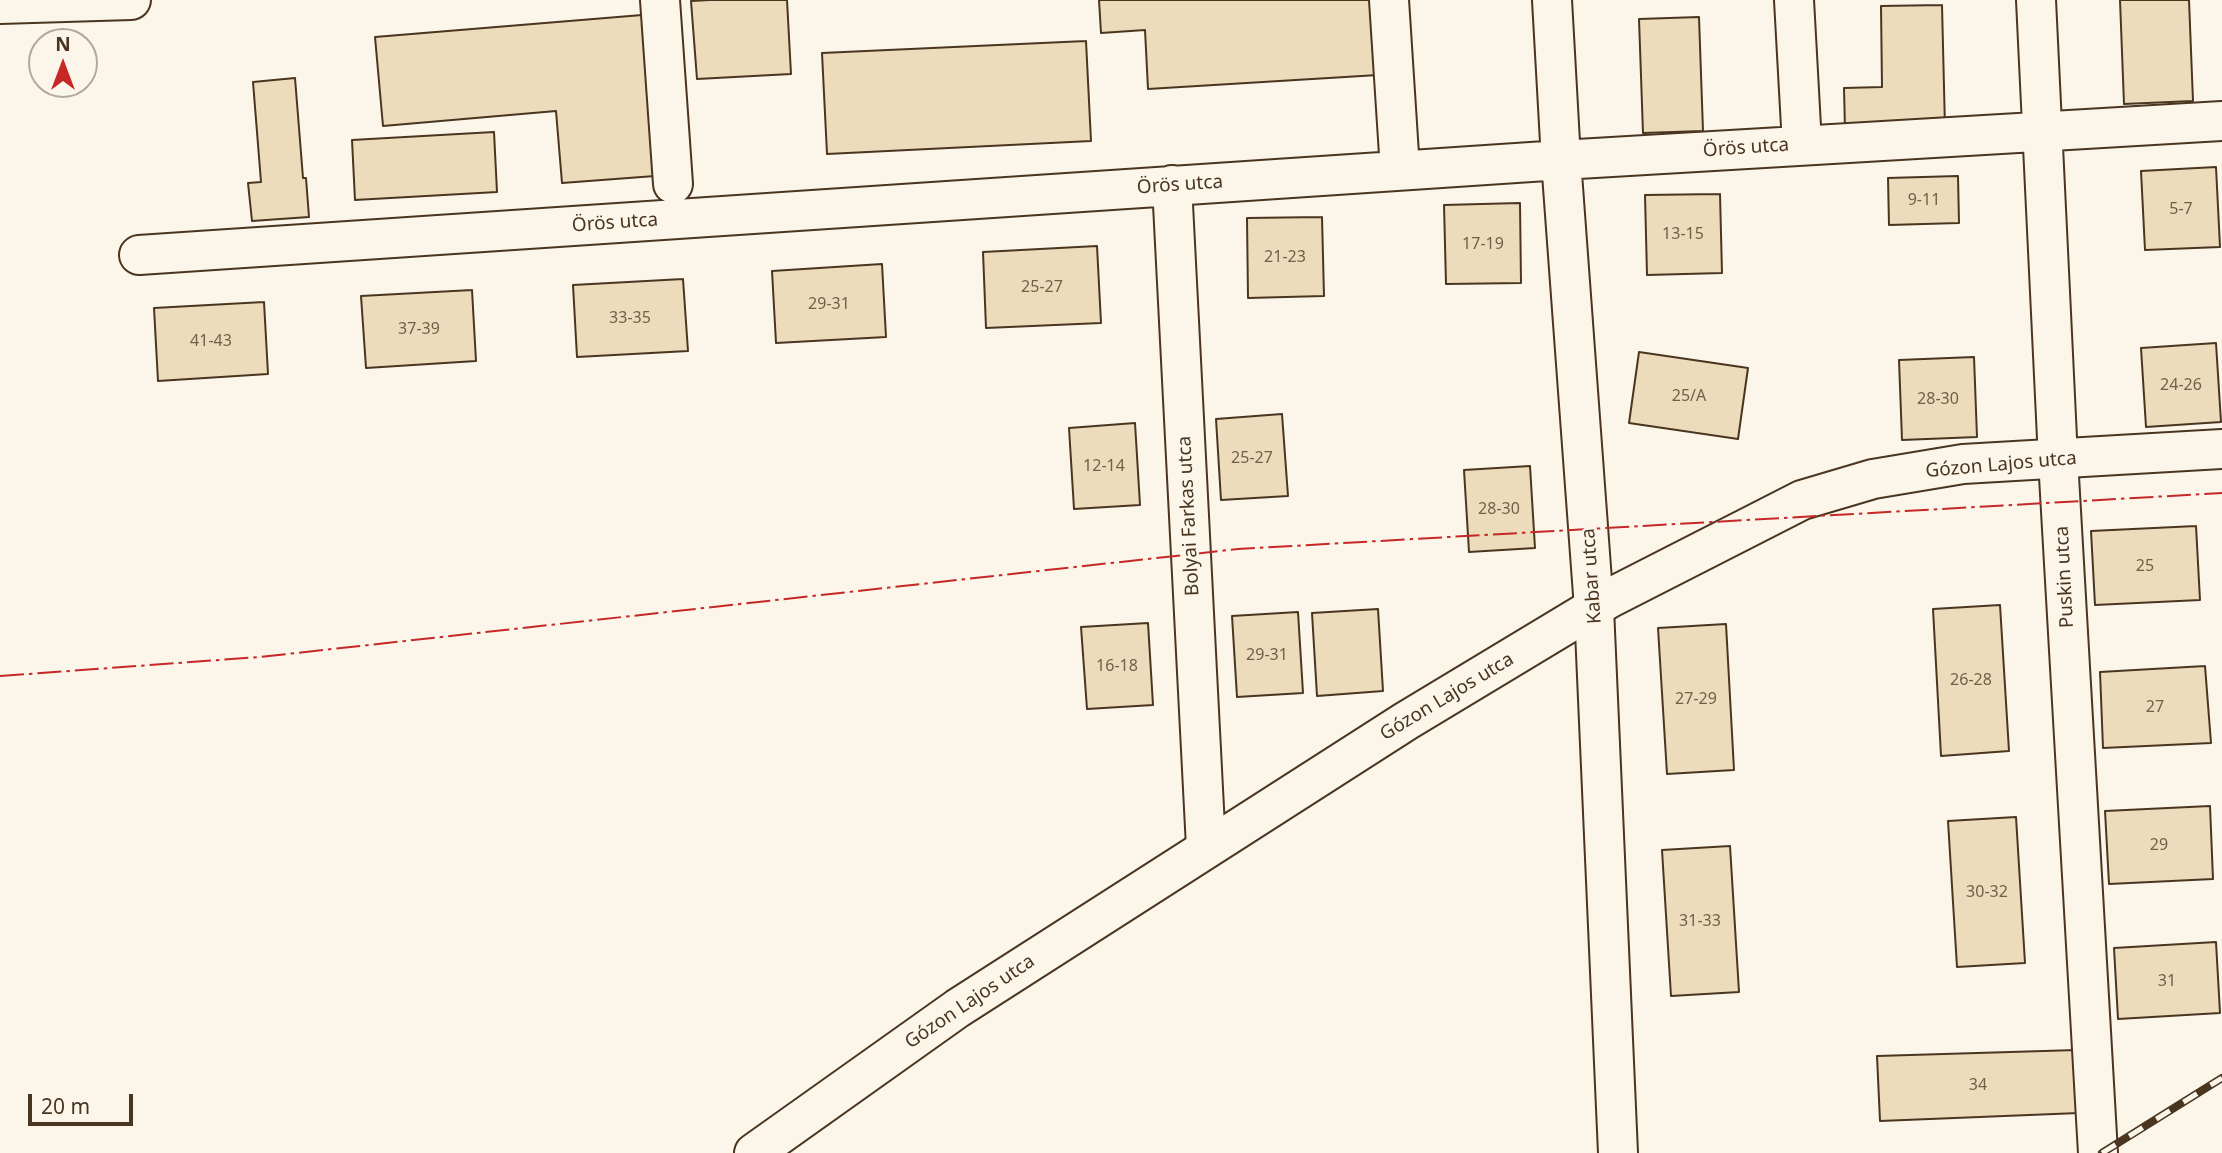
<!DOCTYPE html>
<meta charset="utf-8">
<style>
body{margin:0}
#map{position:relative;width:2222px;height:1153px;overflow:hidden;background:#fbf6e9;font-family:"Noto Sans",sans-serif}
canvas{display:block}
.north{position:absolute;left:28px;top:28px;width:70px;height:70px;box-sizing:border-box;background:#fbf6e9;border:2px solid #b4a999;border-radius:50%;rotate:0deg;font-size:19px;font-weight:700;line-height:28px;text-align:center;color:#4a3520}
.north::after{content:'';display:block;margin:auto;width:24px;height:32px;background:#c62828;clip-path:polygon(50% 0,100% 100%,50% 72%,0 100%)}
.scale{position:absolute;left:28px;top:1094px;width:105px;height:32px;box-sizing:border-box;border:4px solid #4a3520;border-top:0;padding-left:9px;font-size:21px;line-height:24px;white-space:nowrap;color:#4a3520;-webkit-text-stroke:5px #fbf6e9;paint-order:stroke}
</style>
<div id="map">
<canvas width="2222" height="1153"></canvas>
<div class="north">N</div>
<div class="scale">20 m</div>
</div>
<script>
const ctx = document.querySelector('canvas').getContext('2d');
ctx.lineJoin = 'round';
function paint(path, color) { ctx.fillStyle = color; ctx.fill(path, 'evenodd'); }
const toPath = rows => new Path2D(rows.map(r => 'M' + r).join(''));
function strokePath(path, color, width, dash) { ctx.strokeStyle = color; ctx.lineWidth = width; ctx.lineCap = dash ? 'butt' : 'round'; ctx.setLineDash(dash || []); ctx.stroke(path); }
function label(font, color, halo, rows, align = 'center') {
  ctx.font = font + ' "Noto Sans",sans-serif'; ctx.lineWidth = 5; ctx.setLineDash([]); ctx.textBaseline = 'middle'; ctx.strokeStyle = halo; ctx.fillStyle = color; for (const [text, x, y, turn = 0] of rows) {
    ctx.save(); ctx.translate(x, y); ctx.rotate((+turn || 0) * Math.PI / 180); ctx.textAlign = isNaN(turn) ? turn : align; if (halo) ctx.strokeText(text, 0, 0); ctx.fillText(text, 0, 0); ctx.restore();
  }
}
const building = toPath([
 [710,0,787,0,791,74,697,79,691,1,710,0],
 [1099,0,1373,0,1378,75,1148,89,1145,30,1101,33,1099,0],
 [2120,0,2189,0,2193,101,2124,104,2120,0],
 [1942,5,1945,128,1845,130,1844,88,1882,87,1881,6,1942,5],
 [642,15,655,176,562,183,556,111,383,126,375,37,642,15],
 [1699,17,1703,131,1643,133,1639,19,1699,17],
 [1086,41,1091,141,827,154,822,53,1086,41],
 [295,78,303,178,306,178,309,217,252,221,248,183,261,182,253,82,295,78],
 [494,132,497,192,355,200,352,140,494,132],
 [2216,167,2220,247,2145,250,2141,171,2216,167],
 [1958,176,1959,223,1889,225,1888,178,1958,176],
 [1720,194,1722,273,1647,275,1645,195,1720,194],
 [1520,203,1521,283,1446,284,1444,205,1520,203],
 [1322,217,1324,296,1248,298,1247,218,1322,217],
 [1097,246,1101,323,986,328,983,252,1097,246],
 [882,264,886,337,776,343,772,271,882,264],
 [683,279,688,351,577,357,573,285,683,279],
 [472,290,476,361,366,368,361,296,472,290],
 [264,302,268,374,158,381,154,308,264,302],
 [2216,343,2221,422,2146,427,2141,348,2216,343],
 [1639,352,1748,368,1738,439,1629,423,1639,352],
 [1974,357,1977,437,1902,440,1899,360,1974,357],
 [1282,414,1288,496,1221,500,1216,419,1282,414],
 [1135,423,1140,505,1074,509,1069,428,1135,423],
 [1530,466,1535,548,1469,552,1464,470,1530,466],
 [2196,526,2200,600,2095,605,2091,531,2196,526],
 [2000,605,2009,751,1941,756,1933,609,2000,605],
 [1378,609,1383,691,1317,696,1312,613,1378,609],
 [1298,612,1303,693,1237,697,1232,616,1298,612],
 [1148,623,1153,705,1087,709,1081,627,1148,623],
 [1726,624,1734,770,1667,774,1658,628,1726,624],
 [2205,666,2211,743,2103,748,2100,672,2205,666],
 [2210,806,2213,879,2109,884,2105,811,2210,806],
 [2016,817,2025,963,1957,967,1948,821,2016,817],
 [1730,846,1739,992,1671,996,1662,850,1730,846],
 [2216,942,2220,1013,2118,1019,2114,948,2216,942],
 [2077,1050,2079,1113,1880,1121,1877,1056,2077,1050]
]);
paint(building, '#ecdcbc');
strokePath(building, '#4a3520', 2);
const minor = toPath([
 [660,0,673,184],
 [1389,0,1400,170],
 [1552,0,1561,160,1594,608,1618,1153],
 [1794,0,1802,145],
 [2036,0,2058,459,2098,1153],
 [0,4,131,0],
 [1172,185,1206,847],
 [139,255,1561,160,2222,121]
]);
const major = toPath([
 [754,1153,958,1008,1406,721,1610,598,1802,500,1873,479,1963,464,2222,449]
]);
strokePath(minor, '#4a3520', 42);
strokePath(major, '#4a3520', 42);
strokePath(minor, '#fbf6e9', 38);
strokePath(major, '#fbf6e9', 38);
const rail = toPath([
 [2102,1153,2222,1078]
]);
strokePath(rail, '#4a3520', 8);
strokePath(rail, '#fbf6e9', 5, [16]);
strokePath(toPath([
 [0,676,260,657,1238,549,2222,493]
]), '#c62828', 2, [24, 5, 3.5, 5]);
label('16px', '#725f47', null, [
 ["9-11",1924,200],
 ["5-7",2181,209],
 ["13-15",1683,234],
 ["17-19",1483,244],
 ["21-23",1285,257],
 ["25-27",1042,287],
 ["29-31",829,304],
 ["33-35",630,318],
 ["37-39",419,329],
 ["41-43",211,341],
 ["24-26",2181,385],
 ["25/A",1689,396],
 ["28-30",1938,399],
 ["25-27",1252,458],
 ["12-14",1104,466],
 ["28-30",1499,509],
 ["25",2145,566],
 ["29-31",1267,655],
 ["16-18",1117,666],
 ["26-28",1971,680],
 ["27-29",1696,699],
 ["27",2155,707],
 ["29",2159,845],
 ["30-32",1987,892],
 ["31-33",1700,921],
 ["31",2167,981],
 ["34",1978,1085]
]);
label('19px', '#4a3520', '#fbf6e9', [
 ["Örös utca",1746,148,-4],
 ["Örös utca",1180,185,-4],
 ["Örös utca",615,223,-4],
 ["Gózon Lajos utca",2001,465,-5],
 ["Bolyai Farkas utca",1189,516,-93],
 ["Kabar utca",1592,576,-94],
 ["Puskin utca",2065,577,-93],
 ["Gózon Lajos utca",1447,697,-31],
 ["Gózon Lajos utca",970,1002,-34]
]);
</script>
